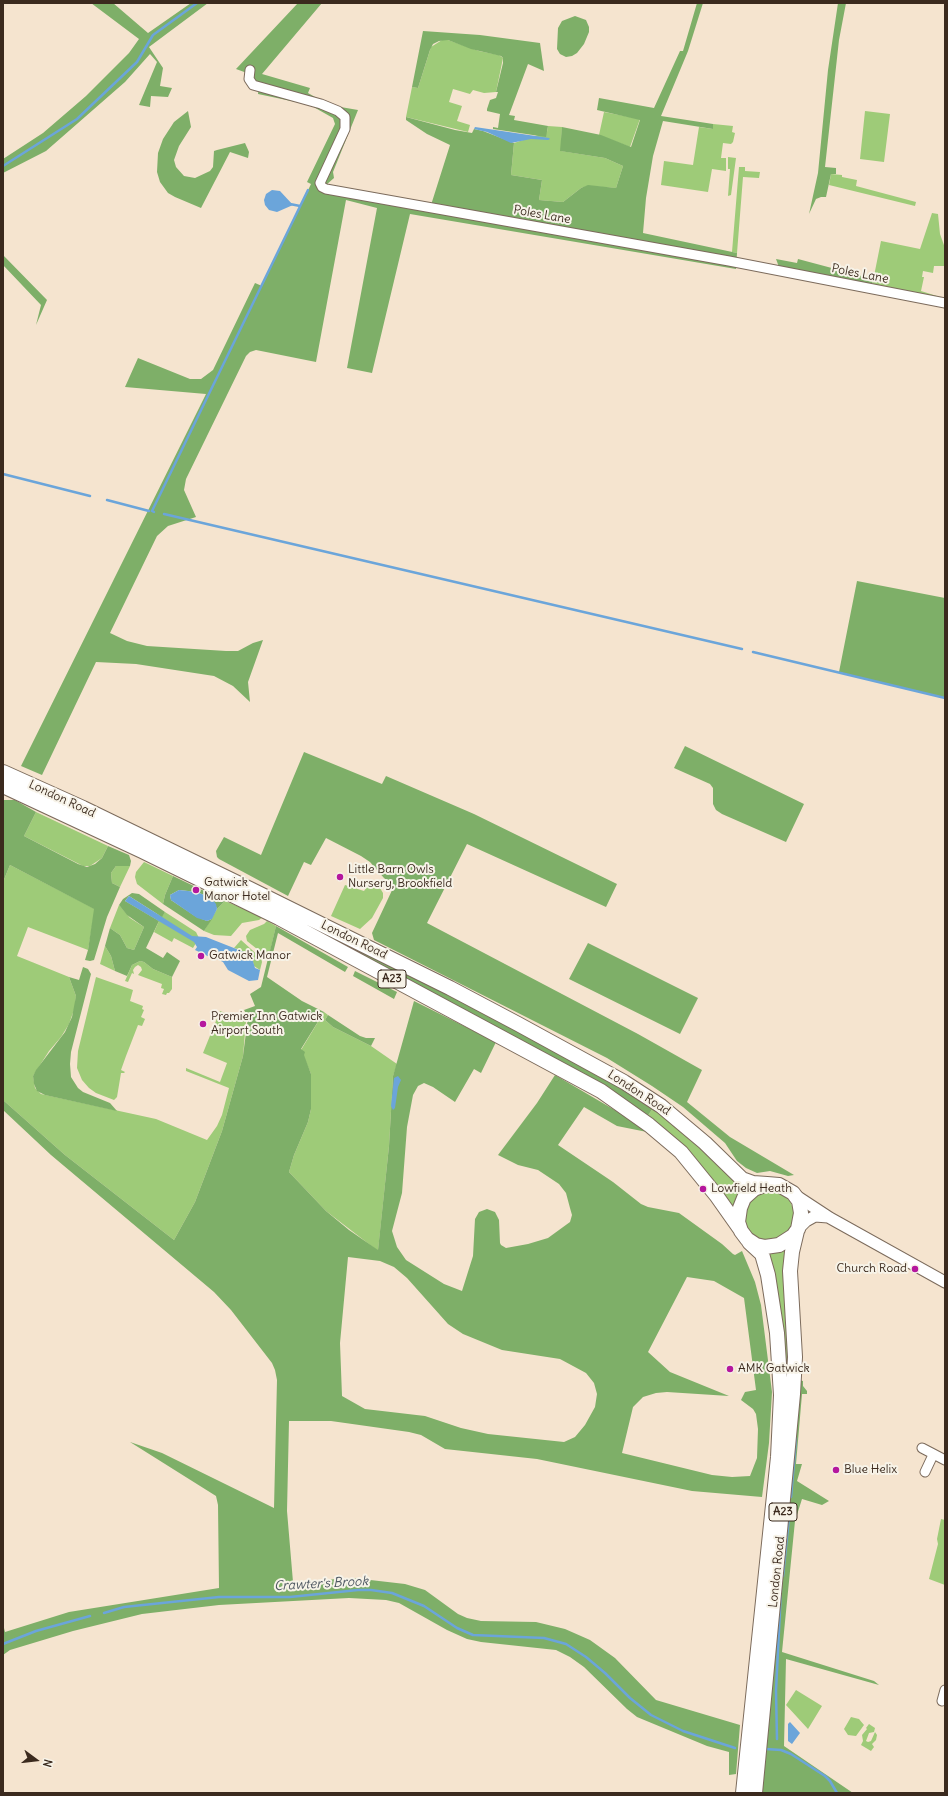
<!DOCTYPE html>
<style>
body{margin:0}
#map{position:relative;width:948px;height:1796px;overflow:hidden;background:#f5e4cf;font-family:Delius,sans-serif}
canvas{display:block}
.frame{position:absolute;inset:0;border:4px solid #3b2a1e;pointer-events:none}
.north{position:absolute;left:16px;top:1740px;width:40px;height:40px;-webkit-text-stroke:3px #f7f3e8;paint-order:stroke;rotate:105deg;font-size:11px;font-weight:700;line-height:16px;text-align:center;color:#3b2a1e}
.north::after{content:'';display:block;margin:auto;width:14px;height:18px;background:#3b2a1e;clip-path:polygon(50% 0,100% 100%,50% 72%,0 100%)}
</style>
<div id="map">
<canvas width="948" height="1796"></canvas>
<div class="frame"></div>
<div class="north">N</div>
</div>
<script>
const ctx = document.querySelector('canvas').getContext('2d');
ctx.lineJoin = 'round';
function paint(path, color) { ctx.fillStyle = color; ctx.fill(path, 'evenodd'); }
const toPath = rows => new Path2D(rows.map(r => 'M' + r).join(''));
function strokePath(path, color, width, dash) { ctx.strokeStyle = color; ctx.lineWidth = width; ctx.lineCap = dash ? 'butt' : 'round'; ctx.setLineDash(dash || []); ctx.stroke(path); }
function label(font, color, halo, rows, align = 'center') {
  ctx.font = font + ' Delius,sans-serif'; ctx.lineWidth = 4; ctx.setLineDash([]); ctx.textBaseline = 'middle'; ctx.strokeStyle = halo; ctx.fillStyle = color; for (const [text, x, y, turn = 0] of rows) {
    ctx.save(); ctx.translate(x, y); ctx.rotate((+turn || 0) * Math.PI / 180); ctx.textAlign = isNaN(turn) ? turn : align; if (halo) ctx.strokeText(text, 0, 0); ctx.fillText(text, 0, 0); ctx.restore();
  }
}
paint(toPath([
 [442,40,448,40,479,51,499,55,503,58,496,92,484,93,473,90,470,94,453,89,449,102,462,106,457,121,470,125,468,132,406,117,412,87,418,88,431,47],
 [865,111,890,114,884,162,860,159],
 [604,112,640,119,630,147,599,135],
 [713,124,733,126,732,132,735,133,733,142,731,144,723,143,721,158,726,158,726,171,712,169,708,192,661,185,664,161,693,165,699,127,713,129],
 [548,126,562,127,561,151,605,158,623,166,616,188,588,186,581,188,563,202,539,200,542,180,511,175,514,143,547,132],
 [728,157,736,158,731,195,728,196,730,169,728,169],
 [739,167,745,167,745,171,760,172,759,178,743,177,737,253,732,252],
 [831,174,842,175,842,177,857,180,856,186,916,202,915,206,829,185],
 [932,213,938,214,940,234,945,248,945,266,934,266,933,273,923,271,922,277,924,277,921,291,940,297,872,286,881,241,920,249],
 [36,812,108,846,102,858,90,866,83,866,24,836],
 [144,862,173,876,165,895,163,904,137,884,135,877,136,872],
 [10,865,95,909,88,950,28,927,17,956,69,977,76,996,75,1007,69,1024,61,1037,49,1051,33,1076,35,1088,41,1094,156,1119,207,1140,217,1126,222,1115,229,1088,186,1071,186,1068,220,1082,227,1063,203,1053,220,1011,246,1021,243,1056,222,1131,195,1202,174,1240,65,1155,3,1100,3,882],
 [124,865,130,866,120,887,112,883,111,873,116,866],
 [345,885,364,891,367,887,373,886,380,888,383,893,383,898,372,918,360,929,331,916],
 [125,901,162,916,165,912,196,932,199,938,193,948,174,938,172,942,154,932,159,921],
 [225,901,263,917,259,920,242,923,231,936,214,935,204,931,217,909],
 [119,905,130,918,144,927,134,950,127,948,120,935,110,928],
 [267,921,276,926,268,960,262,953,247,941,246,936,250,930,264,924],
 [241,940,261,958,262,962,260,970,254,966,252,958,241,950,234,948],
 [105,946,111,956,115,971,100,964],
 [140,961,144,962,153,969,172,977,172,989,169,993,167,993,166,995,162,994,164,989,161,988,162,984,138,975,142,970,141,967,138,965,135,967,133,970,134,974,132,973,128,982,125,981,132,965],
 [96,977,133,990,130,1001,143,1006,142,1009,144,1010,141,1017,145,1019,142,1026,138,1025,126,1056,121,1070,125,1072,124,1073,121,1073,117,1097,114,1100,96,1093,89,1088,82,1080,77,1068,78,1051],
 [324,1012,328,1015,325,1020,333,1027,371,1046,397,1064,393,1076,389,1146,378,1251,326,1211,289,1172,294,1155,308,1122,311,1109,311,1074,301,1050],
 [653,1108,745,1187,732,1207,647,1117],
 [768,1191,782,1194,790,1201,794,1211,792,1227,779,1240,759,1240,749,1232,743,1219,751,1198],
 [786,1248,789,1356,786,1401,767,1254],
 [941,1519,945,1520,945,1585,929,1579,938,1544,937,1539],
 [796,1690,822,1706,808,1729,786,1705],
 [851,1717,859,1719,864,1725,856,1736,848,1735,844,1729],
 [869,1724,875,1728,874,1732,869,1733,866,1741,868,1742,871,1741,875,1732,877,1735,876,1740,872,1744,874,1747,871,1751,861,1745,863,1741,862,1735,867,1729,866,1728]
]), '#9ecb78');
paint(toPath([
 [91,3,113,3,148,33,191,3,208,3,149,47,163,68,160,86,172,88,168,97,151,96,150,107,139,105,157,62,150,54,125,82,46,151,3,173,3,159,43,133,86,96,129,53,139,39],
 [298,3,322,3,262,74,310,88,308,93,329,105,358,110,333,172,334,178,326,185,431,205,450,145,427,134,406,120,406,117,455,130,472,133,474,129,483,131,514,143,511,175,542,180,539,200,563,202,581,188,588,185,616,188,623,166,605,158,560,151,562,127,601,135,631,147,640,120,597,110,599,98,654,108,680,51,683,51,697,3,703,3,688,51,661,116,713,124,713,129,663,121,653,156,646,198,643,233,737,253,736,269,410,214,372,373,347,368,377,208,346,200,316,362,256,350,250,352,246,356,186,479,184,490,196,517,168,526,157,536,110,633,127,641,147,646,226,651,238,651,253,643,263,640,248,682,250,702,233,686,214,676,136,664,96,662,42,775,21,766,206,394,125,387,138,358,190,379,201,379,213,370,255,283,262,286,311,184,307,182,335,124,333,118,310,105,258,94,259,84,254,82,247,73,236,69],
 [838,3,846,3,839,40,825,167,836,168,836,174,831,174,826,197,821,197,816,199,809,214,818,173,828,70],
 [575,16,586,20,589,27,589,32,584,44,577,53,572,56,566,57,560,54,557,49,558,28,562,21],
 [423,31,480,35,540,43,544,71,528,64,509,115,515,116,514,120,548,126,546,137,493,129,493,127,498,128,500,114,487,111,487,109,490,100,496,98,498,92,496,92,503,63,503,58,501,56,471,49,448,40,439,41,433,44,430,50,418,88,412,87],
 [188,111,191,127,179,146,174,160,176,167,184,176,195,178,210,171,213,167,214,151,217,150,245,143,249,152,248,158,230,152,201,208,175,197,168,193,160,182,157,172,158,153,163,139,174,122],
 [3,255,47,300,36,325,41,305,3,265],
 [776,259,797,263,798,259,873,279,872,286,779,267],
 [857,581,945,598,945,698,839,672],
 [685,746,804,804,786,842,722,814,716,810,713,804,713,788,710,784,674,768],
 [304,752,382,784,386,776,474,814,617,884,606,907,467,844,427,923,638,1034,702,1070,687,1102,730,1137,794,1175,788,1176,770,1171,757,1173,746,1168,737,1161,725,1143,683,1107,652,1086,607,1058,374,940,372,933,394,886,384,878,370,862,361,856,326,838,311,865,304,862,288,896,219,859,217,857,216,851,224,837,261,855],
 [3,800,15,800,36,812,24,836,78,864,87,867,95,864,102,858,108,846,129,855,131,861,130,866,116,866,111,873,112,883,120,887,107,917,94,960,90,961,85,960,88,950,94,909,10,865,3,882],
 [173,876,225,901,217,909,214,902,211,898,197,892,179,890,170,895,171,900,195,916,207,921,212,919,204,931,163,904,165,895],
 [132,893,139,894,165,912,162,917,129,896,125,901,159,921,146,948,163,958,167,952,180,961,172,977,153,969,144,962,140,961,132,965,127,976,115,971,111,956,105,946,110,928,120,935,127,948,134,950,144,927,127,915,119,905,123,899],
 [276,926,348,967,345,972,278,933,267,977,302,1001,324,1012,301,1049,305,1052,304,1055,311,1074,311,1109,308,1122,294,1155,289,1172,326,1211,349,1230,378,1250,389,1146,393,1076,414,1001,496,1042,481,1073,474,1069,455,1102,433,1087,424,1083,418,1086,413,1095,407,1127,402,1193,392,1231,397,1247,406,1260,444,1284,462,1291,473,1256,475,1219,479,1212,487,1209,495,1212,499,1220,500,1243,501,1245,506,1248,528,1244,548,1238,570,1222,572,1215,570,1208,566,1193,559,1184,538,1170,518,1165,498,1155,537,1103,555,1075,630,1119,647,1132,617,1126,584,1107,558,1145,613,1182,641,1204,648,1207,679,1213,722,1244,733,1254,735,1255,742,1251,755,1282,761,1305,772,1392,769,1443,762,1497,692,1491,537,1459,445,1449,421,1435,409,1432,331,1421,289,1421,287,1511,293,1582,353,1578,405,1584,425,1590,458,1614,467,1618,481,1621,536,1622,565,1629,590,1640,615,1658,656,1700,740,1725,736,1774,729,1775,729,1752,707,1746,637,1717,627,1709,584,1667,570,1657,556,1650,481,1642,467,1639,447,1630,399,1603,386,1600,349,1598,219,1605,142,1614,73,1631,10,1650,3,1655,3,1624,5,1632,69,1612,219,1588,218,1505,216,1496,130,1442,162,1453,274,1508,277,1380,275,1370,272,1363,231,1310,214,1292,51,1155,3,1110,3,1100,65,1155,174,1240,195,1202,222,1131,243,1056,248,1017,244,1010,255,1006,250,994,261,987],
 [348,1257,380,1261,394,1267,407,1278,448,1324,463,1334,502,1350,560,1359,586,1373,594,1383,597,1394,595,1407,585,1425,575,1437,564,1442,488,1434,461,1428,425,1416,365,1409,342,1396,340,1343],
 [687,1277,714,1281,744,1298,756,1390,745,1392,741,1400,753,1409,756,1414,758,1429,757,1458,750,1476,732,1477,712,1475,622,1453,633,1407,643,1397,656,1393,667,1392,729,1396,670,1372,648,1352],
 [329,934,406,972,622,1087,653,1108,647,1117,414,983,332,938],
 [588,943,698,998,680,1034,569,979],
 [83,967,88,969,91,974,71,1052,70,1064,71,1077,78,1088,83,1092,110,1103,117,1111,45,1095,37,1091,34,1084,33,1076,36,1070,65,1032,72,1017,76,996,69,977,79,980],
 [355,971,397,992,394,999,353,976],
 [328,1015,360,1036,366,1038,375,1038,371,1046,333,1027,325,1020],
 [798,1380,803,1381,803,1386,807,1391,807,1394,802,1394,796,1464,802,1464,797,1481,829,1501,822,1505,802,1499,795,1521,782,1652,874,1681,879,1685,786,1659,784,1746,853,1793,760,1793]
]), '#7eaf68');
paint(toPath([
 [475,127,549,138,550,139,548,140,531,139,511,143,487,132,474,129],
 [272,190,280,191,293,205,277,212,269,210,265,205,264,200,266,194],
 [179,890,197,892,211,898,216,904,217,909,212,919,207,921,197,918,171,900,170,895],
 [129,896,192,936,206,937,244,952,252,958,255,968,260,970,258,980,249,981,228,970,223,962,217,959,216,960,195,950,197,947,194,942,125,901],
 [398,1076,401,1080,398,1087,395,1108,393,1110,391,1106,394,1078],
 [790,1722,800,1733,792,1744,788,1741,788,1724]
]), '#6ba5da');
strokePath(toPath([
 [3,166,77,119,137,62,153,35,197,3],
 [290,204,300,206],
 [3,474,90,496],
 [107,500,149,511],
 [154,512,152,511,308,190],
 [164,514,742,649],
 [753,652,945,698],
 [791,1497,796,1438],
 [783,1576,790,1507],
 [104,1613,124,1607,219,1597,290,1597,358,1590,371,1590,392,1593,424,1606,457,1628,473,1635,544,1638,566,1644,586,1657,605,1673,630,1698,651,1715,683,1731,735,1748],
 [3,1644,36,1631,90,1616],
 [777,1739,776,1691,781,1589],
 [766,1749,781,1750,791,1754,825,1776,830,1781,837,1793]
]), '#6ba5da', 2.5);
const minor = toPath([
 [250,70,249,79,253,85,321,104,338,111,345,117,345,129,320,183,322,187,326,189,729,261,945,303],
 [922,1448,945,1460],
 [925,1472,933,1455],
 [942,1701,945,1690]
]);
const tertiary = toPath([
 [795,1195,830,1218,945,1282],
 [798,1229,806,1221,815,1216,828,1217]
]);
const primary = toPath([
 [3,772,83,808,250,889,450,988,518,1024,624,1082,661,1106,705,1143,742,1179,753,1183,767,1184],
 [3,786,142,851,279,918,601,1091,649,1125,681,1152,716,1195,740,1229],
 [767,1184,779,1185,793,1193,799,1201,801,1213,798,1229,793,1236,779,1245,765,1247,756,1245,747,1239,741,1231,738,1222,740,1208,744,1198,754,1189,767,1184],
 [743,1793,778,1457,781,1395,777,1333,768,1275,762,1254,749,1242],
 [755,1793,793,1394,795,1357,790,1271,792,1252,797,1231]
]);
strokePath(minor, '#7c6b5c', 11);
strokePath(tertiary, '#7c6b5c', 13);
strokePath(primary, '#7c6b5c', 16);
strokePath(minor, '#fff', 9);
strokePath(tertiary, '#fff', 11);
strokePath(primary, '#fff', 14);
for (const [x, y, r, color] of [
 [340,877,4,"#b5179e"],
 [196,890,4,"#b5179e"],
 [201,956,4,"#b5179e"],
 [203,1024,4,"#b5179e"],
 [703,1189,4,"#b5179e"],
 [915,1269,4,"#b5179e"],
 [730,1369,4,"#b5179e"],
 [836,1470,4,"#b5179e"]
]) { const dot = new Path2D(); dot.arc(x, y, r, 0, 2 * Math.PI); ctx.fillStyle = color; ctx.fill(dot); strokePath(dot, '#f7f3e8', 1.5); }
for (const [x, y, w] of [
 [392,979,28],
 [783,1512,28]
]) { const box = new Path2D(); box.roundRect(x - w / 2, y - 9, w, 18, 3); ctx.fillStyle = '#f7f3e8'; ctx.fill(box); strokePath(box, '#3b2a1e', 1); }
label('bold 11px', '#3b2a1e', null, [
 ["A23",392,979],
 ["A23",783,1512]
]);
label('12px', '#3b2a1e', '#f7f3e8', [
 ["Poles Lane",542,215,10],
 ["Poles Lane",860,274,11],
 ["London Road",62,799,25],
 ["London Road",354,940,26],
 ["London Road",639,1093,33],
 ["London Road",777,1572,-84]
]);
label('12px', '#3b2a1e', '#f7f3e8', [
 ["Little Barn Owls",348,870],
 ["Nursery, Brookfield",348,884],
 ["Gatwick",204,883],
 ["Manor Hotel",204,897],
 ["Gatwick Manor",209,956],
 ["Premier Inn Gatwick",211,1017],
 ["Airport South",211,1031],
 ["Lowfield Heath",711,1189],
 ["Church Road",907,1269,"right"],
 ["AMK Gatwick",738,1369],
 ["Blue Helix",844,1470]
], 'left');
label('italic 13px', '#4c5560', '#f7f3e8', [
 ["Crawter's Brook",321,1584,-3]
]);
</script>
